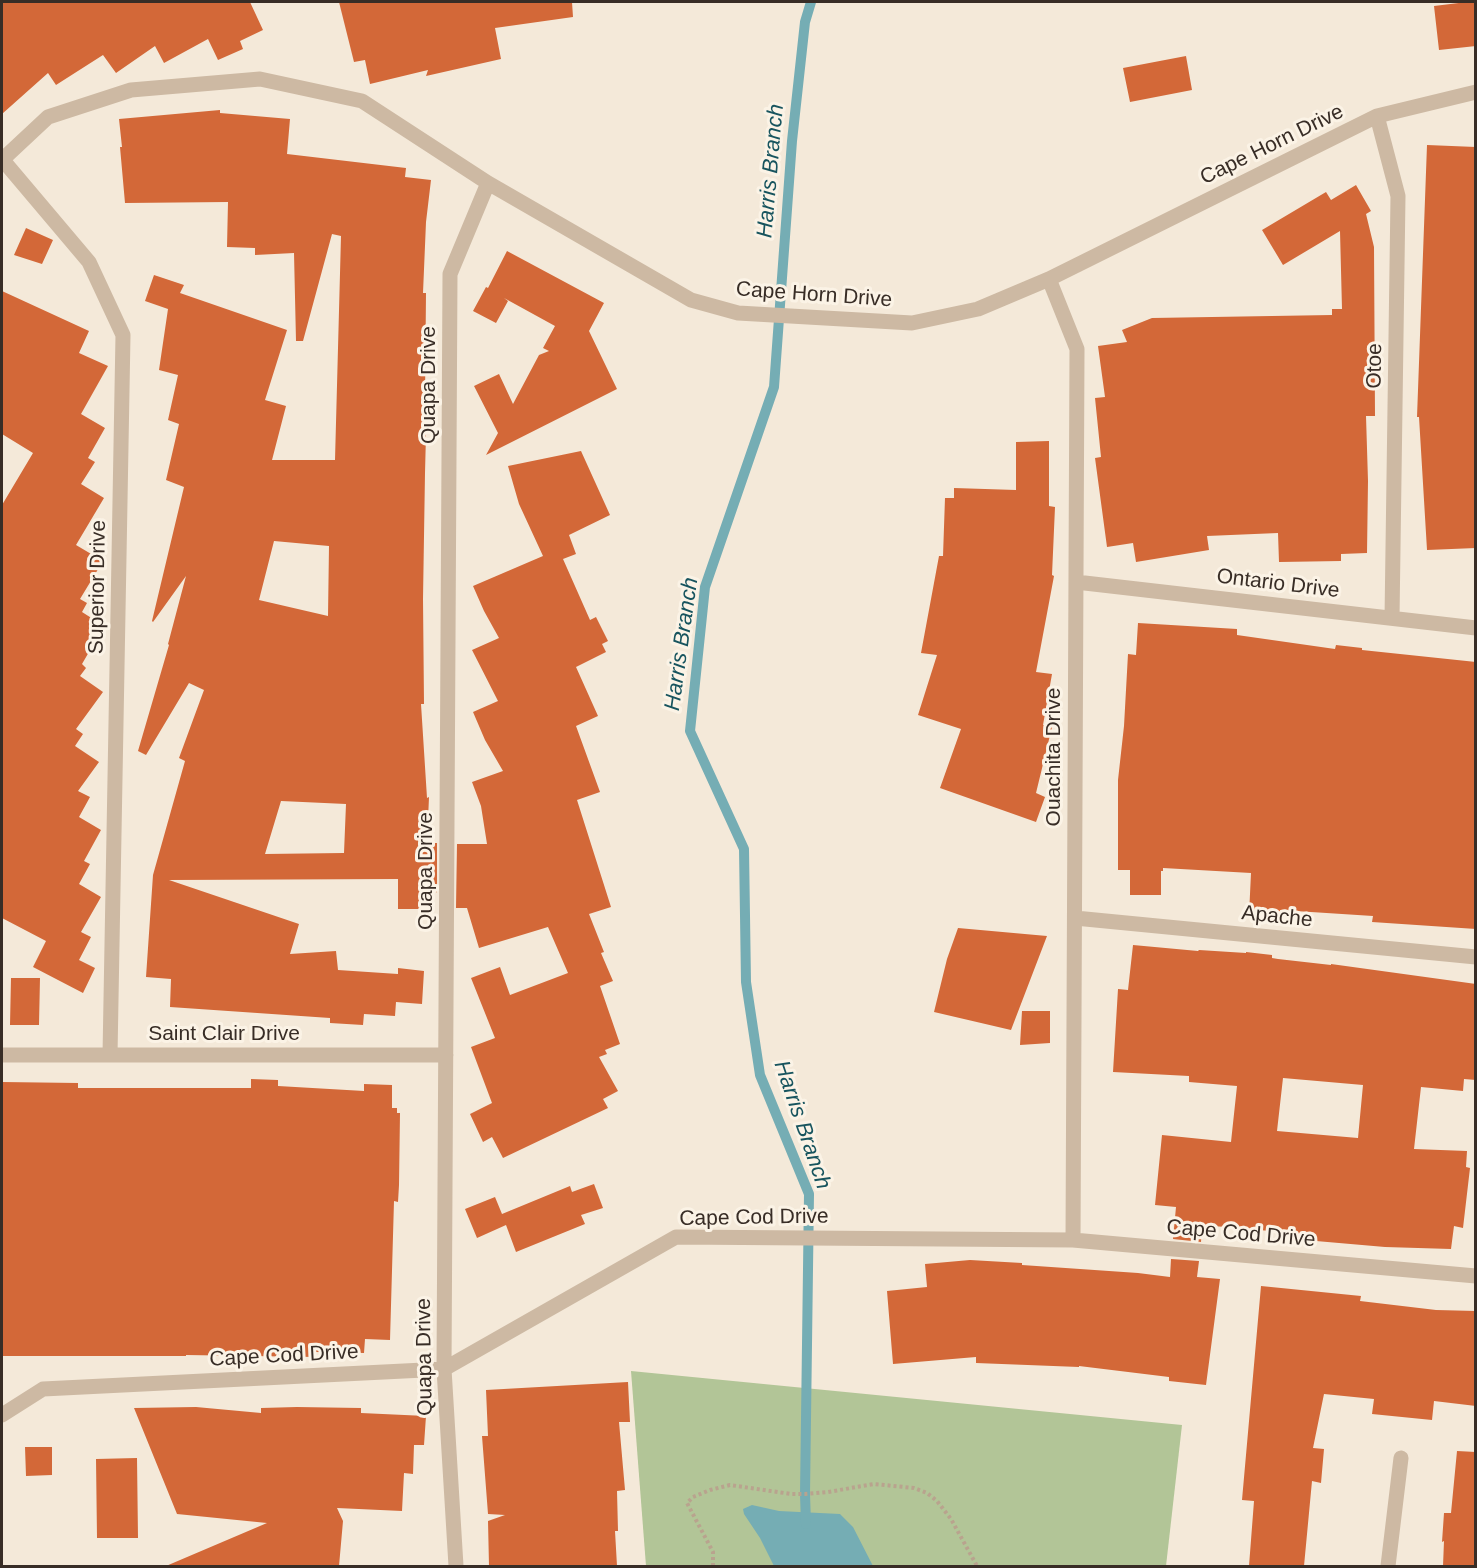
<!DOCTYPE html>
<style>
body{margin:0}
#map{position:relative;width:1477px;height:1568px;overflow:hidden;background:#f4e9d9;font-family:Arial,sans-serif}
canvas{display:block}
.frame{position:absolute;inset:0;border:3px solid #382d26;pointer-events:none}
</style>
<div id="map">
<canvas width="1477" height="1568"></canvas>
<div class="frame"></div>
</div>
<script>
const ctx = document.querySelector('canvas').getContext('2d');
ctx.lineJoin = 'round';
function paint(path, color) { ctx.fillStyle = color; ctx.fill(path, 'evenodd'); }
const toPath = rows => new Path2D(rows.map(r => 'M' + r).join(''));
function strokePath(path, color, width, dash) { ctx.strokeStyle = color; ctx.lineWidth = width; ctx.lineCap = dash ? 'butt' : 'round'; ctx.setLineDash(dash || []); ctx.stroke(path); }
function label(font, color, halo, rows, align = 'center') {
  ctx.font = font + ' Arial,sans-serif'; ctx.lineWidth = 6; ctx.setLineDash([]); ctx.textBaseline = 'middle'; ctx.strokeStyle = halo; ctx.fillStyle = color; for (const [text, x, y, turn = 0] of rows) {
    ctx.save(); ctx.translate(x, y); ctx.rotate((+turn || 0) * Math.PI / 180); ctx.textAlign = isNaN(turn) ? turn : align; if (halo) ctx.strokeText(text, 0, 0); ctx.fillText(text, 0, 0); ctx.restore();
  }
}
paint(toPath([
 [631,1371,1182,1425,1166,1566,646,1566]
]), '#b2c597');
paint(toPath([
 [752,1505,779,1511,840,1514,853,1527,873,1566,774,1566,760,1538,744,1514,743,1509]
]), '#75adb4');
strokePath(toPath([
 [806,1524,805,1494,809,1194,760,1075,746,982,744,849,690,731,705,587,774,387,792,141,805,22,811,2]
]), '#75adb4', 10);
paint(toPath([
 [2,2,250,2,263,30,240,41,243,49,218,60,208,39,164,63,155,46,116,73,103,55,56,85,48,73,2,114],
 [339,2,572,2,573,17,495,28,501,59,426,76,428,70,370,84,365,60,354,62],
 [1467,2,1476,2,1476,46,1439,50,1434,6],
 [1186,56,1192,90,1130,102,1123,68],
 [220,110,220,113,290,119,287,154,406,168,405,177,431,180,426,222,423,293,426,293,425,399,427,395,425,473,423,599,424,704,421,704,427,798,429,797,427,843,437,843,437,893,430,877,428,909,398,909,398,879,169,880,299,924,290,954,336,951,338,970,398,974,398,968,424,971,422,1004,396,1002,395,1016,364,1014,363,1025,330,1023,330,1018,170,1007,171,979,146,977,153,875,185,761,179,758,204,690,189,683,146,755,138,751,169,645,168,644,186,576,153,622,152,621,184,487,166,480,179,424,168,420,178,375,159,370,168,309,145,301,154,275,184,285,180,293,287,330,265,400,286,406,272,460,335,460,341,236,332,234,303,341,296,341,294,253,255,255,255,248,227,247,228,202,125,203,120,147,122,147,119,119],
 [274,541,329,546,328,616,259,600],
 [281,801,346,804,344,853,265,854],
 [1427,145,1476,147,1476,548,1427,550,1419,417,1417,417],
 [1356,185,1371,211,1366,214,1374,247,1375,416,1366,416,1368,481,1367,553,1341,554,1341,561,1279,562,1278,533,1207,536,1209,550,1136,562,1133,543,1107,547,1095,458,1101,457,1095,398,1105,397,1098,346,1127,342,1122,330,1152,318,1332,315,1332,309,1342,309,1340,231,1283,265,1262,230,1326,192,1331,200],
 [26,228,53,240,42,264,14,255],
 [507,251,604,303,589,331,617,389,486,455,498,433,474,386,499,374,513,404,539,355,549,351,543,348,555,326,504,298,508,301,496,323,473,311,486,287,488,288],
 [2,291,89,331,79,353,108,366,81,414,105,428,88,458,95,462,81,484,104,498,76,545,103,561,80,599,87,603,82,612,104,626,82,664,86,668,80,676,103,692,76,729,83,734,75,746,99,762,78,791,90,797,79,817,101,830,84,861,90,864,79,884,101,897,81,932,91,937,79,960,95,968,83,993,33,967,46,941,2,918,2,505,33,453,2,434],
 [1049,441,1049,506,1055,507,1052,575,1054,576,1036,672,1052,674,1043,725,1052,727,1036,793,1045,797,1036,822,940,788,961,729,918,715,937,655,921,653,939,556,943,556,945,498,954,498,954,488,1016,490,1016,442],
 [581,451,610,515,569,535,576,554,563,559,590,620,596,617,608,641,602,644,606,652,576,667,598,716,576,726,600,792,577,800,611,907,589,914,604,952,601,953,613,981,600,986,620,1044,605,1050,607,1054,599,1057,618,1091,603,1099,608,1108,503,1158,492,1137,483,1142,470,1114,492,1103,471,1047,495,1038,471,978,500,967,510,995,568,973,548,927,479,948,467,908,456,908,457,844,487,844,481,806,472,782,503,771,485,740,473,712,498,701,472,650,499,638,484,611,473,586,543,556,519,504,508,466],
 [1138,623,1237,629,1237,635,1335,649,1336,645,1362,648,1362,650,1476,662,1476,929,1372,922,1373,916,1280,910,1280,916,1275,915,1275,917,1249,915,1251,873,1163,868,1163,871,1161,871,1161,895,1130,895,1130,870,1118,870,1118,780,1124,726,1128,654,1136,655],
 [958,928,1047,936,1011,1030,934,1012,947,959],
 [1133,945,1198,951,1199,950,1246,953,1246,952,1272,955,1272,958,1278,959,1331,965,1331,964,1476,984,1476,1080,1464,1079,1463,1091,1421,1087,1414,1149,1467,1151,1466,1167,1470,1168,1463,1228,1454,1226,1451,1249,1385,1247,1293,1239,1293,1233,1202,1225,1201,1242,1173,1239,1176,1207,1155,1205,1162,1135,1231,1142,1237,1086,1189,1082,1189,1076,1113,1072,1118,989,1128,990],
 [1283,1078,1363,1085,1358,1138,1277,1131],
 [11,978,40,978,39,1025,10,1025],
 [1022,1011,1050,1011,1050,1043,1020,1045],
 [251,1079,278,1080,278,1086,364,1091,364,1084,392,1085,392,1108,397,1108,397,1113,400,1113,399,1185,398,1202,394,1201,390,1340,365,1339,364,1353,316,1352,316,1357,186,1355,186,1356,2,1356,2,1082,78,1083,78,1088,251,1088],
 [594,1184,603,1208,581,1215,585,1224,516,1252,506,1225,477,1238,465,1209,495,1197,502,1214,570,1186,572,1192],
 [1171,1259,1199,1261,1197,1277,1220,1279,1206,1385,1169,1381,1169,1377,1079,1366,1079,1367,976,1363,976,1357,893,1364,887,1291,927,1287,925,1264,970,1260,1022,1263,1022,1265,1138,1273,1170,1277],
 [1261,1286,1361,1296,1360,1301,1436,1310,1476,1311,1476,1406,1434,1401,1432,1420,1372,1414,1374,1399,1324,1394,1313,1448,1324,1449,1321,1483,1312,1481,1304,1566,1249,1566,1254,1501,1242,1500],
 [628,1382,630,1422,619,1422,625,1490,617,1491,618,1531,615,1531,617,1566,489,1566,488,1521,505,1515,488,1514,482,1436,488,1436,486,1390],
 [196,1407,261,1413,261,1408,297,1407,361,1408,361,1413,426,1416,424,1445,414,1445,413,1474,404,1473,402,1511,337,1508,343,1521,339,1566,166,1566,267,1523,177,1514,134,1408],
 [25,1447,52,1447,52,1475,26,1476],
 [1457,1451,1476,1452,1476,1566,1443,1566,1444,1541,1442,1542,1444,1513,1451,1513],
 [137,1458,138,1538,97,1538,96,1459]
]), '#d36838');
strokePath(toPath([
 [713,1566,713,1552,687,1503,693,1497,710,1490,730,1485,791,1494,805,1494,828,1492,874,1484,914,1488,927,1493,937,1501,951,1519,977,1566]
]), '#b9a38e', 4, [3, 3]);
strokePath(toPath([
 [1377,116,1398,196,1392,618],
 [2,159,89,262,123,335,110,1055],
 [2,160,48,117,131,90,260,79,362,101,488,183,691,300,738,313,912,323,978,309,1049,279,1377,116,1476,92],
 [1049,279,1077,349,1073,1240],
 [1076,582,1476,628],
 [1075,918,1476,957],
 [2,1055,446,1055],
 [2,1415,43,1389,444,1369,676,1237,1073,1240,1476,1276],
 [456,1566,444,1369,450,274,488,183],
 [1388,1566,1401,1458]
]), '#cdb9a3', 15);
label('21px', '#382d26', '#fbf3e6', [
 ["Cape Horn Drive",1272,145,-26],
 ["Cape Horn Drive",814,295,4],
 ["Otoe",1375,366,-89],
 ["Quapa Drive",429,385,-90],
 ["Ontario Drive",1278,584,7],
 ["Superior Drive",98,587,-89],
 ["Ouachita Drive",1054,757,-90],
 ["Quapa Drive",426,871,-90],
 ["Apache",1277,917,6],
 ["Saint Clair Drive",224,1034],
 ["Cape Cod Drive",754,1218,-1],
 ["Cape Cod Drive",1241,1234,5],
 ["Cape Cod Drive",284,1356,-3],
 ["Quapa Drive",425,1357,-91]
]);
label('italic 22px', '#17545e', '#fbf3e6', [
 ["Harris Branch",771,171,-85],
 ["Harris Branch",682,644,-82],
 ["Harris Branch",802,1125,71]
]);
</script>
